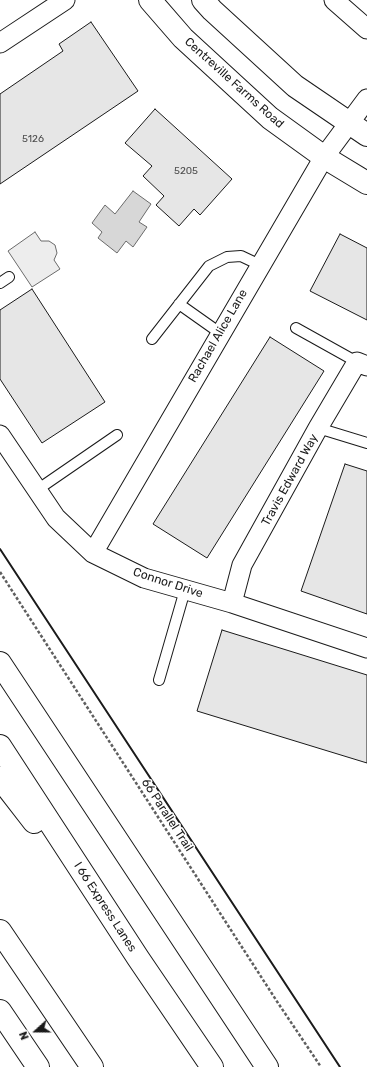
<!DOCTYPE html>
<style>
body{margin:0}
#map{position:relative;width:367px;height:1067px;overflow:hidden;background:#fff;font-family:Rubik,sans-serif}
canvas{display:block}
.north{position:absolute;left:16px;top:1011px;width:40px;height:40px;-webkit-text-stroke:3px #fff;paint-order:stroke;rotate:249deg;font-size:11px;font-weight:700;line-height:16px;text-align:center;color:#1a1a1a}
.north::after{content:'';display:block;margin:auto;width:14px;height:18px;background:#1a1a1a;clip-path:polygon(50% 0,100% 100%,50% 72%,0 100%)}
</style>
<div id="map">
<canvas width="367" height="1067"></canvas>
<div class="north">N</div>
</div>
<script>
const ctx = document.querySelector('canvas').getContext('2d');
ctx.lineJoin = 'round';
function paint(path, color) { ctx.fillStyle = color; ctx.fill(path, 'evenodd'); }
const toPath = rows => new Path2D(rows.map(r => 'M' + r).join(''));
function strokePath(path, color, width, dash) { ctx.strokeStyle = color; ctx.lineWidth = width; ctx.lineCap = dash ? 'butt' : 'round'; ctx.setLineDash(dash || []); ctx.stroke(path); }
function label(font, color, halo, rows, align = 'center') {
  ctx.font = font + ' Rubik,sans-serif'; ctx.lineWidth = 3; ctx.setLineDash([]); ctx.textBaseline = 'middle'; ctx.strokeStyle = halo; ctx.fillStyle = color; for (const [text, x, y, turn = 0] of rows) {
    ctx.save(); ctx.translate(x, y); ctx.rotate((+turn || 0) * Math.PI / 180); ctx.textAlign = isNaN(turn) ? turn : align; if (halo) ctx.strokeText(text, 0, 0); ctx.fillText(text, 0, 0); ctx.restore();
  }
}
const green = toPath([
 [35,232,41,241,49,241,55,245,57,253,54,260,60,269,32,287,8,251,35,232]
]);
paint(green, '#ededed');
strokePath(green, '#6a6a6a', 1);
const water = toPath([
 [133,191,151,204,139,222,147,227,133,247,126,241,117,253,98,238,102,232,92,223,105,205,115,214,133,191]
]);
paint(water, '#d7d7d7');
strokePath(water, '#6a6a6a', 1);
const building = toPath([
 [91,22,138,91,0,184,0,94,63,51,59,44,91,22],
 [155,109,232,179,200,215,194,209,179,226,156,205,164,196,143,176,152,166,125,143,155,109],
 [340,234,367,248,367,320,310,291,340,234],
 [32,289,105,402,42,443,0,379,0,310,32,289],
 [270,337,324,371,207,558,153,524,270,337],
 [345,464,367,471,367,614,301,591,345,464],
 [222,630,367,675,367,763,197,711,222,630]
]);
paint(building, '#e6e6e6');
strokePath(building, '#1a1a1a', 1);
const service = toPath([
 [0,283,9,277],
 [179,304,220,333],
 [296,328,357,362],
 [152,339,209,266,227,257,241,256,260,265],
 [318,428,367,443],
 [37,490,117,435],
 [159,680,185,590]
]);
const minor = toPath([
 [334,0,367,29],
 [0,43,65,0],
 [0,435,56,518,93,553,144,578,232,603,367,648],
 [93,553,324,157,367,99],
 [232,603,242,565,318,428,357,362,367,366]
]);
const tertiary = toPath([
 [150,0,183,38,270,118,324,157,367,183],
 [203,0,212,10,295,86,367,135]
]);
const motorway = toPath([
 [0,663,267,1067],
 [0,746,138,958,212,1067],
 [0,778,34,822],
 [0,931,92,1067],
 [0,1011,38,1067]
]);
strokePath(service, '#1a1a1a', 12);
strokePath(minor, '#1a1a1a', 21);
strokePath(tertiary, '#1a1a1a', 24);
strokePath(motorway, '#1a1a1a', 24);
strokePath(toPath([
 [0,572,278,1003,321,1067]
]), '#5f5f5f', 2.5, [3, 2]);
strokePath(service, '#fff', 10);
strokePath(minor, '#fff', 19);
strokePath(tertiary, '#fff', 22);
strokePath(motorway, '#fff', 22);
strokePath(toPath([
 [0,549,340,1067]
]), '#1a1a1a', 2);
label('10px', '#4d4d4d', null, [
 ["5126",33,139],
 ["5205",186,171]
]);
label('12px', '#1a1a1a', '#fff', [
 ["Centreville Farms Road",234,83,42],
 ["Rachael Alice Lane",218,336,-60],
 ["Travis Edward Way",290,480,-61],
 ["Connor Drive",168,583,18],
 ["66 Parallel Trail",167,815,57],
 ["I 66 Express Lanes",105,907,57]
]);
</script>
